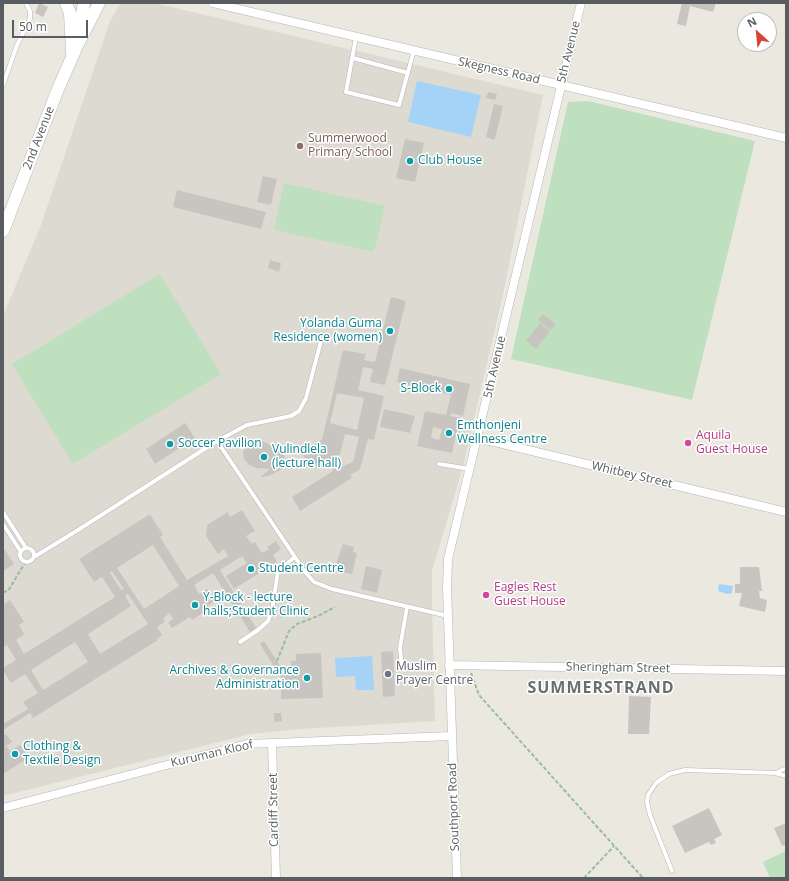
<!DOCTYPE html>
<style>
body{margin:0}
#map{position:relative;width:789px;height:881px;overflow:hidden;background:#ebe8e0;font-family:"Open Sans",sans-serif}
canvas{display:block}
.frame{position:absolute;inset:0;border:4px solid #595c60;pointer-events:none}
.north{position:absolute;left:737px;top:12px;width:40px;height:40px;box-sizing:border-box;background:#fff;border:1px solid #bdbebf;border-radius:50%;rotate:333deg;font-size:11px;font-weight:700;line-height:16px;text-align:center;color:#595c60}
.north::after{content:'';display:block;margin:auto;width:14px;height:18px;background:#d84339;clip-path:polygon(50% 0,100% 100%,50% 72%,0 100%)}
.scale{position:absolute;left:12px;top:20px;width:76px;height:18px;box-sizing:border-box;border:2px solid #595c60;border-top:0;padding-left:5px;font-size:12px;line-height:14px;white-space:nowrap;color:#595c60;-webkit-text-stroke:3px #fff;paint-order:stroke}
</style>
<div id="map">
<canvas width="789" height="881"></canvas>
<div class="frame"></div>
<div class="north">N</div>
<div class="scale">50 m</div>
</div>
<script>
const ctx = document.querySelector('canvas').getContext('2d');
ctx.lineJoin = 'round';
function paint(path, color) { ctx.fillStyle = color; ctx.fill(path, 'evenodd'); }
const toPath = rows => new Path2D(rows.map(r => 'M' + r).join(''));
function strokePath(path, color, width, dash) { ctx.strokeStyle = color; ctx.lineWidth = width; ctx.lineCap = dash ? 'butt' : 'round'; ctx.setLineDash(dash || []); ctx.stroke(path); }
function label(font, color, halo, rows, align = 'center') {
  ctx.font = font + ' "Open Sans",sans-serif'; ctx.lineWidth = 3; ctx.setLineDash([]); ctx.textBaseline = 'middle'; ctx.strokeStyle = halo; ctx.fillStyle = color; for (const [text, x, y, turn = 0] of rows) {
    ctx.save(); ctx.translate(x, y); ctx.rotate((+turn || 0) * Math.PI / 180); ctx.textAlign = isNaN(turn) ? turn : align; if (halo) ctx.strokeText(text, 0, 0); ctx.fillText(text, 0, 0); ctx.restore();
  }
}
paint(toPath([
 [121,3,154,3,543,95,504,290,463,467,432,571,432,602,435,721,300,729,251,734,3,796,3,316,41,225,110,21]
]), '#dddad1');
paint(toPath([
 [588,101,755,141,692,400,511,359,568,102],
 [284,183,385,206,374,252,274,230],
 [160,274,221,374,73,464,12,364],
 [786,851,786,878,770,878,763,862]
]), '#bfe0be');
paint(toPath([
 [417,81,481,95,471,137,408,122],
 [719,584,733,586,732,593,727,594,718,591],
 [372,656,374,690,356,690,355,676,336,677,335,658]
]), '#a4d3f7');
paint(toPath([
 [39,3,48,7,43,17,35,13],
 [682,3,716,3,713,12,690,6,686,26,677,24],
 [488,92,497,94,495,100,486,98],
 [494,104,503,106,495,139,494,140,486,137],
 [405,139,424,143,415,182,396,178],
 [263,176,277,179,271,205,257,202],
 [177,190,266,212,261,229,173,207],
 [270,260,281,263,279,272,268,268],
 [391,297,406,301,385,385,370,382,373,369,363,367,358,390,384,396,374,440,368,439,360,469,350,475,352,478,300,511,292,497,333,471,327,461,317,467,312,457,306,460,301,452,322,440,343,350,366,354,364,360,375,362],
 [337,393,364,398,357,430,330,423],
 [345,434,359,437,353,462,339,468,333,458,340,454],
 [543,314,556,325,551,330,538,320],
 [540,323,550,331,536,349,526,341],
 [400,368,470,384,463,416,451,413,450,416,460,418,452,453,417,446,425,411,446,415,451,395,397,382],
 [433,427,442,429,439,440,431,438],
 [384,409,415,416,410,433,380,427],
 [185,423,195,438,155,464,146,449],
 [262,441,279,449,284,455,285,463,282,469,269,476,260,477,270,469,256,468,249,465,244,459,243,453,245,447,251,442],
 [242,510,255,531,246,536,252,544,255,542,262,553,269,549,267,547,276,541,281,549,273,555,277,562,234,589,226,576,247,563,242,556,220,570,256,628,250,632,213,573,194,585,199,594,207,589,215,601,202,609,204,612,192,620,190,617,172,628,168,622,173,619,169,613,163,619,165,622,157,627,162,635,157,639,158,640,33,718,30,713,3,730,3,724,28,709,23,702,38,693,25,674,11,683,3,670,3,668,16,660,7,645,3,648,3,605,10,600,24,622,19,625,24,634,16,640,24,654,115,597,102,577,94,582,79,559,150,514,163,535,160,537,187,580,228,556,224,549,218,554,206,536,207,525,228,512,230,517],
 [153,545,179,586,144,609,117,568],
 [112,571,124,589,121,590,110,573],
 [128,594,148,624,100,654,88,634,131,606,125,596],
 [75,642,88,662,43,690,31,670],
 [343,544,354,547,353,552,357,553,352,574,337,571,339,564,336,564],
 [3,547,14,564,3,571],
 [366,566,382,570,377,593,361,589],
 [740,567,759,567,762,591,759,591,760,598,767,600,765,612,739,606,742,593,735,593,735,584,740,584],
 [264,641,286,675,291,675,291,661,296,661,296,654,321,653,323,698,281,699,281,689,292,688,291,681,283,681,260,644],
 [393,651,395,696,383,697,381,652],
 [629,696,651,697,649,734,628,734],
 [274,713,281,713,282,721,274,722],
 [6,734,12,742,6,746,10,751,20,745,28,758,3,774,3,755,5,753,3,750,3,736],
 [709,808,722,835,714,839,716,843,711,845,709,842,685,853,672,826],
 [786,823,786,845,782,846,774,828]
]), '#c8c5c0');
const lane = toPath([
 [356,37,346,92,399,105,414,50],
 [353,58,408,73],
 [3,85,17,45,30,19,30,11,26,3],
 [321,341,306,398,299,411,291,416,247,425,217,441,305,572,314,582,332,589,448,616],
 [439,464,470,469],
 [3,512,26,548],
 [3,524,21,552],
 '20 555a7 7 0 1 1 14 0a7 7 0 1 1-14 0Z',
 [34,557,78,530,217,441],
 [240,642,258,630,268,621,272,610,278,571,295,557],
 [402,668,400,648,407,607],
 [776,773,786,768],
 [672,871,650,815,647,802,648,795,656,783,669,774,685,770,775,773,786,776]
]);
const street = toPath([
 [213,3,786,138],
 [478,438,786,512],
 [449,665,786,671],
 [272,743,276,878],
 [3,808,247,744,451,736],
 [457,878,447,588,448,559,581,3]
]);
const secondary = toPath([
 [66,3,70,13,72,53],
 [79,31,84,3],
 [3,231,58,89,77,46,99,3]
]);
strokePath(lane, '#b3b6ba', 5);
strokePath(street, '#b3b6ba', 9);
strokePath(secondary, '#b2b5ba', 13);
strokePath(toPath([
 [3,592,8,591,26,561],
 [277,661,289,631,297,624,318,616,335,607],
 [471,673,479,695,643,878],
 [584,878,614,846]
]), '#97bea2', 2, [4, 2]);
strokePath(lane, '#fff', 4);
strokePath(street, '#fff', 8);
strokePath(secondary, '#fff', 12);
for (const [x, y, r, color] of [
 [300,146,4,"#8d6e63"],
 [410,161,4,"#0f9aa8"],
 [390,331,4,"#0f9aa8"],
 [449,389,4,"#0f9aa8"],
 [449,433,4,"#0f9aa8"],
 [688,443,4,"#d1479c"],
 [170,444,4,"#0f9aa8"],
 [264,457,4,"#0f9aa8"],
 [251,569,4,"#0f9aa8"],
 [486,595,4,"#d1479c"],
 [195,605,4,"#0f9aa8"],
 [388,674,4,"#6b7280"],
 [307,678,4,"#0f9aa8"],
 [15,754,4,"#0f9aa8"]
]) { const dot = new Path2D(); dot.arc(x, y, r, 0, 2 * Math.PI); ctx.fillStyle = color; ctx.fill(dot); strokePath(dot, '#fff', 1.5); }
label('12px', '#595c60', '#fff', [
 ["5th Avenue",569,52,-76],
 ["Skegness Road",499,71,13],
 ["2nd Avenue",39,138,-69],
 ["5th Avenue",495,367,-77],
 ["Whitbey Street",632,475,13],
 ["Sheringham Street",618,668,1],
 ["Kuruman Kloof",212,754,-13],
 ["Southport Road",454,807,-92],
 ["Cardiff Street",274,810,-91]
]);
label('12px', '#785e54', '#fff', [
 ["Summerwood",308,139],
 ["Primary School",308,153]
], 'left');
label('12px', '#0d838f', '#fff', [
 ["Club House",418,161],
 ["Yolanda Guma",382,324,"right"],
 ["Residence (women)",382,338,"right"],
 ["S-Block",441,389,"right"],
 ["Emthonjeni",457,426],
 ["Wellness Centre",457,440],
 ["Soccer Pavilion",178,444],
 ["Vulindlela",272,450],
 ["(lecture hall)",272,464],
 ["Student Centre",259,569],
 ["Y-Block - lecture",203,598],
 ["halls;Student Clinic",203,612],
 ["Archives & Governance",299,671,"right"],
 ["Administration",299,685,"right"],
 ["Clothing &",23,747],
 ["Textile Design",23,761]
], 'left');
label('12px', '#b23c85', '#fff', [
 ["Aquila",696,436],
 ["Guest House",696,450],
 ["Eagles Rest",494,588],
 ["Guest House",494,602]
], 'left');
label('12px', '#5b616d', '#fff', [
 ["Muslim",396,667],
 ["Prayer Centre",396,681]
], 'left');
ctx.letterSpacing = '1px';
label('bold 16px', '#6a6e72', '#fff', [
 ["SUMMERSTRAND",601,688]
]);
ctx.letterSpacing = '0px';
</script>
